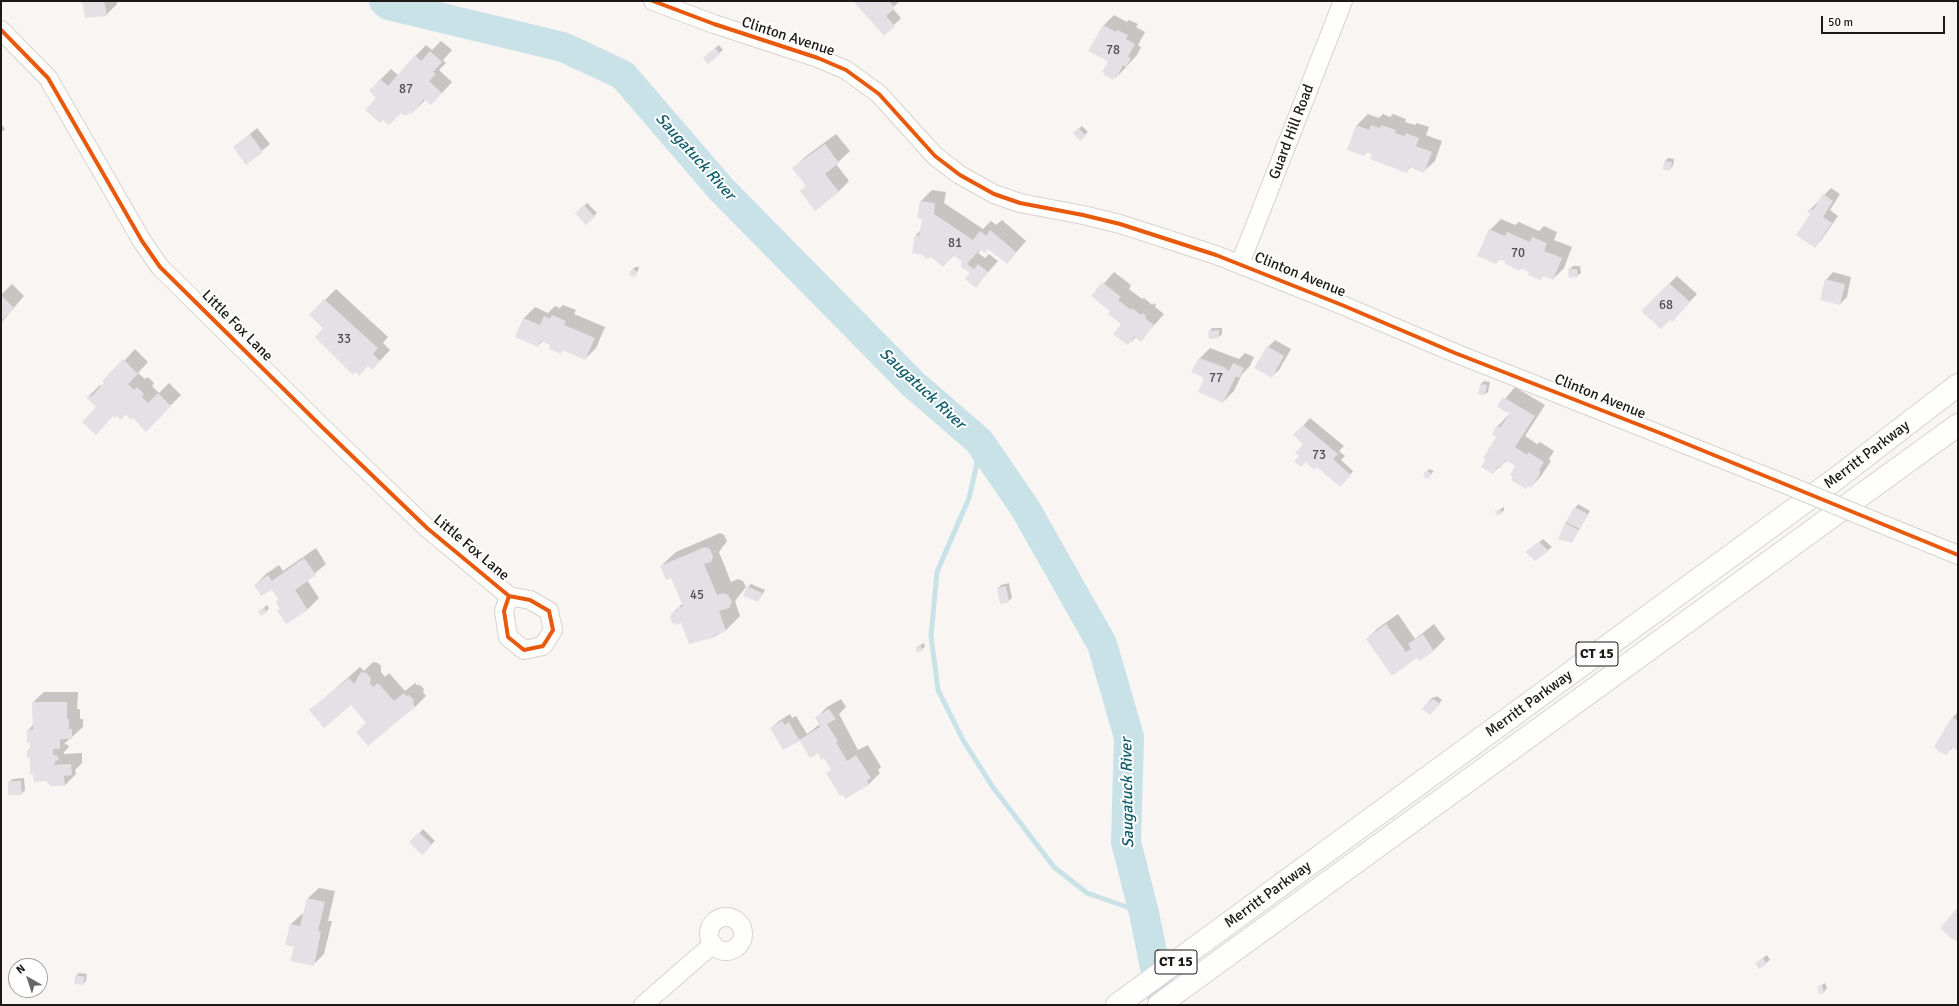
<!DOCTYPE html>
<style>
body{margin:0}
#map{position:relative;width:1959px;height:1006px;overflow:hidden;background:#f9f5f2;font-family:Signika,sans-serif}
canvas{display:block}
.frame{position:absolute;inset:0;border:2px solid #1c1917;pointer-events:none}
.north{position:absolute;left:8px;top:958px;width:40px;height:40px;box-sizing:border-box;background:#fff;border:1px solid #a4a3a2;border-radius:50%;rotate:321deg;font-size:11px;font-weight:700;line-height:16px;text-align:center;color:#1c1917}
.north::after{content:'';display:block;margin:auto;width:14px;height:18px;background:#696664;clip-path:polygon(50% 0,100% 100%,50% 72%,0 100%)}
.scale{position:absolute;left:1821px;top:16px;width:124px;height:18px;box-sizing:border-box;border:2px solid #1c1917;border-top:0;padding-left:5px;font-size:12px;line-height:14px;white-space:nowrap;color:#1c1917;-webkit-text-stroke:3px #fff;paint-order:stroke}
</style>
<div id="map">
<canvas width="1959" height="1006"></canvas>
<div class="frame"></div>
<div class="north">N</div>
<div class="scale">50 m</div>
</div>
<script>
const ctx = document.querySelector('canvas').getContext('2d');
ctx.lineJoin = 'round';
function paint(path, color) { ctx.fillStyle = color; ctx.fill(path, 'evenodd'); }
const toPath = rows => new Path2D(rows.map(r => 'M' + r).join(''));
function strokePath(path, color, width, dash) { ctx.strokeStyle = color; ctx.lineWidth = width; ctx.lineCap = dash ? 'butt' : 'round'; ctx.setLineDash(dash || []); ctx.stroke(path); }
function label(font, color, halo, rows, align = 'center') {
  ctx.font = font + ' Signika,sans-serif'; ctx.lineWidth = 4; ctx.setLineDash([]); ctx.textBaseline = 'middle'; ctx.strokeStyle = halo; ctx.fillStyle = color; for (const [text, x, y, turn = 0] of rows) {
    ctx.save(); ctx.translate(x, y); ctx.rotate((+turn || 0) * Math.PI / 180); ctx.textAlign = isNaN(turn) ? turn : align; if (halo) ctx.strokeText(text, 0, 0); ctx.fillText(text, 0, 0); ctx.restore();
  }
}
paint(toPath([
 [83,1,117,1,117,4,106,15],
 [854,1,900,1,892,8,901,18,884,35],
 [1947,1,1956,1,1954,3],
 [1114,15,1127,22,1129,20,1138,24,1136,27,1145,32,1138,45,1141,47,1137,55,1116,78,1109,61,1103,26],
 [441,41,452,50,443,60,446,63,439,70,452,82,442,93,426,99,412,113,378,98,380,80,391,69,398,75,426,45,432,50],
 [719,45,723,50,708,62,707,55],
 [1368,114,1379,118,1383,114,1390,117,1393,114,1406,119,1405,122,1415,125,1417,123,1429,127,1426,135,1442,141,1435,161,1424,171,1411,167,1407,171,1373,153,1368,151,1364,155,1348,150,1357,125],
 [1,124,5,129,1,133],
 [1082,126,1088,132,1080,139,1074,133],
 [257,128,270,144,246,164,234,147],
 [836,134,850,151,836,164,849,181,838,192,807,185,794,168,805,157],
 [1668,158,1674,159,1673,166,1670,169,1664,162],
 [1831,188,1840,194,1830,210,1838,216,1822,239,1815,247,1811,214,1808,212],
 [932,190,946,192,944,203,983,229,991,221,996,225,1002,220,1026,241,1007,263,988,248,981,249,978,253,985,258,989,254,998,261,976,286,971,273,962,261,954,255,943,266,915,236,921,230,923,218,918,217,921,201],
 [587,203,597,213,586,223,577,213],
 [1501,219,1515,225,1519,222,1539,231,1544,226,1557,232,1554,240,1572,247,1564,268,1553,279,1544,275,1540,279,1531,271,1522,267,1520,270,1501,258,1496,263,1490,230],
 [1573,266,1580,266,1581,273,1577,276,1569,270],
 [635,267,639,267,638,271,635,274,632,274,632,270],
 [1114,272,1131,285,1129,289,1142,299,1144,298,1152,305,1154,303,1156,305,1155,307,1164,314,1141,340,1136,337,1132,341,1112,311,1093,296],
 [1833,272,1851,277,1847,297,1840,304,1826,280],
 [1677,276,1697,294,1682,310,1670,319,1642,311],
 [12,284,24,296,1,323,1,295],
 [336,289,388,337,383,343,390,350,372,369,310,315],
 [563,305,576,310,574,314,605,327,596,348,585,359,563,350,560,353,551,345,543,341,538,346,516,337,524,318,535,307,548,313,555,306,560,308],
 [1212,328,1222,328,1222,334,1219,337,1209,332],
 [1275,340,1291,349,1279,370,1271,377,1268,347],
 [1210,348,1239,359,1245,353,1254,357,1250,366,1242,374,1234,391,1223,402,1199,359],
 [135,349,148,362,138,373,145,379,148,377,154,383,152,386,159,393,169,383,181,395,146,430,133,417,126,414,117,415,98,407,88,397,100,385,102,386],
 [1484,381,1490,382,1488,392,1484,395,1481,384],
 [1515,387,1545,405,1525,436,1537,444,1540,442,1554,451,1549,459,1551,461,1541,476,1531,487,1517,466,1508,460,1492,473,1498,426,1511,412,1499,406],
 [1310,418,1344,446,1339,451,1345,456,1341,460,1353,471,1343,483,1300,456,1305,444,1303,426],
 [1429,469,1434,471,1428,477,1424,475],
 [1578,504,1590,511,1572,542,1565,524],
 [1504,507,1504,510,1501,514,1497,511],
 [720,533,724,535,727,541,719,552,731,582,738,579,743,581,746,587,735,601,740,616,726,630,715,636,682,622,673,613,683,603,672,577,661,566,676,552],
 [1543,539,1552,547,1535,560,1530,549],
 [316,548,326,564,307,580,319,598,308,609,287,623,279,599,272,588,255,585,266,574,279,565,283,571],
 [1009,583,1012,598,1008,601,998,588,1001,585],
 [751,584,765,590,758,601,748,587],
 [267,605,269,608,266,612,260,611],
 [1398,614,1415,639,1434,624,1445,639,1434,650,1420,660,1417,656,1367,639,1378,628],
 [924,643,925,647,921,650,917,647],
 [373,662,378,663,381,666,381,672,385,677,389,673,405,691,415,683,417,685,420,685,424,689,423,692,426,696,415,707,367,723,351,703,311,710,360,667,364,671],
 [44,692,78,692,77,709,80,709,80,719,83,719,83,727,64,744,68,745,69,747,64,752,64,754,82,753,82,763,75,770,76,774,65,785,51,785,28,750,31,748,28,730,34,724,33,702],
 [1437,696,1442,700,1434,710,1423,708,1433,697,1434,698],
 [841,699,846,707,839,714,858,750,868,745,881,767,878,770,880,773,869,784,846,798,827,774,832,769,825,756,818,752,810,757,800,739,783,749,771,728,779,721,790,714,792,718,796,716,807,734,820,724,816,718,827,707],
 [1958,712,1958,750,1953,747,1946,754,1952,718],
 [24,778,25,790,21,794,9,782,12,779],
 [423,829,435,841,422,853,411,842],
 [319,888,335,891,328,921,332,921,324,954,313,965,291,924,302,914,304,914,308,898],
 [1767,955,1770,960,1759,968,1760,960],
 [79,973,87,974,86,981,83,984,76,976],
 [1825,983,1827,988,1824,992,1818,987]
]), '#0003');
strokePath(toPath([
 [979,441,976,468,969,498,937,572,931,636,938,690,963,740,992,786,1054,867,1087,893,1144,913]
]), '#c8e2e8', 5);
strokePath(toPath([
 [384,1,388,5,563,47,623,75,721,189,913,384,979,441,1025,508,1102,644,1129,737,1126,842,1144,913,1159,987,1165,1005]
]), '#c8e2e8', 30);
paint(toPath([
 [82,1,104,1,107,16,85,18],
 [853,1,889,1,895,8,886,16,895,26,884,36],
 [1103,25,1116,32,1117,30,1128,35,1126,39,1135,44,1128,57,1131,58,1126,67,1123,65,1116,79,1114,78,1113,80,1104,75,1105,73,1102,72,1108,61,1088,51],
 [715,48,720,54,708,64,703,58],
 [430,51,442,62,433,72,436,74,429,81,442,93,431,105,424,99,412,114,410,112,408,115,403,115,401,113,389,125,383,120,380,123,365,110,376,98,369,91,380,79,388,86,415,55,421,61],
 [1356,125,1369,130,1371,125,1380,128,1381,125,1396,130,1395,133,1404,136,1406,133,1419,138,1416,146,1432,152,1424,173,1409,167,1407,173,1370,159,1372,154,1366,152,1364,156,1347,150],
 [1078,128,1086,136,1080,141,1073,133],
 [250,134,263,152,246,165,233,147],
 [825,144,839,163,825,174,839,192,815,211,800,191,806,186,792,168],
 [1664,161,1672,162,1670,170,1663,170],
 [1823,194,1833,201,1823,217,1832,223,1815,248,1796,235,1810,214,1807,212,1810,208,1813,210],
 [920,201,935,203,934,214,973,240,980,231,986,236,990,230,1016,252,1007,264,988,249,985,253,980,249,967,264,974,269,978,264,988,272,976,288,965,279,970,273,961,267,961,261,953,255,943,267,931,257,926,259,923,255,912,253,915,235,919,236,922,219,917,218],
 [584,205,595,217,586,225,575,213],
 [1489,229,1505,236,1507,232,1530,242,1532,237,1547,243,1544,251,1562,258,1553,280,1543,276,1541,280,1528,275,1529,272,1521,268,1520,271,1505,264,1506,262,1499,259,1496,264,1477,256],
 [1568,269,1577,269,1578,277,1569,278],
 '629.5 273a3.5 3.5 0 1 1 7 0a3.5 3.5 0 1 1-7 0Z',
 [1825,279,1845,284,1840,305,1820,300],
 [1102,282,1121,297,1118,300,1131,310,1132,308,1141,315,1143,313,1146,316,1145,318,1154,325,1141,342,1134,336,1132,343,1131,342,1127,345,1113,334,1120,326,1120,323,1108,314,1110,311,1091,296],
 [1669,283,1690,302,1675,319,1672,322,1670,320,1661,329,1641,311],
 [1,295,14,308,1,321],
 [324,299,378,348,373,354,380,361,372,370,368,366,359,376,356,372,353,375,315,337,323,328,309,315],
 [552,315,566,321,564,325,595,338,585,360,562,350,561,354,549,349,550,345,541,341,538,347,515,337,523,318,540,325,544,316,550,319],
 [1219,330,1219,338,1209,339,1208,331],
 [1267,346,1284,356,1272,378,1254,368],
 [1199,358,1224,367,1229,371,1233,363,1244,368,1239,378,1236,376,1223,403,1198,392,1204,378,1191,372],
 [123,359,138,374,128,384,134,390,137,387,144,394,142,397,148,403,158,393,171,406,146,432,133,418,131,420,126,415,120,420,117,416,115,418,113,416,96,435,82,422,96,407,86,397,89,395,91,397,104,383,102,381],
 [1480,384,1487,385,1485,396,1478,394],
 [1503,397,1535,416,1515,447,1527,455,1528,452,1544,462,1539,470,1541,472,1531,488,1528,486,1526,489,1511,480,1513,477,1510,475,1515,466,1506,460,1500,469,1497,467,1493,474,1481,467,1485,460,1483,458,1496,437,1492,434,1497,425,1500,428,1510,413,1505,412,1497,406],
 [1303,425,1338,454,1333,459,1351,475,1340,487,1317,467,1314,470,1306,462,1301,467,1294,461,1299,456,1295,453,1303,444,1293,435],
 '1423.5 475a3.5 3.5 0 1 1 7 0a3.5 3.5 0 1 1-7 0Z',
 [1574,507,1588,514,1580,529,1566,522],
 [1501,510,1502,514,1496,515,1495,511],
 [1565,523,1579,530,1572,543,1558,539],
 [1539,542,1549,551,1535,561,1525,552],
 [705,547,710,549,713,557,711,562,704,564,717,595,723,593,728,595,732,602,729,608,719,611,726,631,715,635,716,637,689,644,681,623,677,625,672,623,670,617,672,613,678,610,677,608,683,606,671,578,666,580,660,566],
 [304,558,316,575,295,590,308,610,286,624,277,611,280,609,276,603,278,599,272,590,261,596,254,585,268,575,272,581],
 [747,586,762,593,758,602,743,596],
 [1006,586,1009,602,1000,604,997,588],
 [264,608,267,612,261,616,258,611],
 [1386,624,1406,652,1411,649,1408,644,1423,634,1434,651,1419,661,1417,658,1392,676,1366,639],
 [921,646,922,651,917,652,916,647],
 [361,672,367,673,371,678,370,683,373,687,378,683,394,701,404,693,406,696,409,695,414,700,413,703,415,707,368,746,356,732,366,723,351,705,324,728,309,710,349,678,354,684],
 [1433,699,1440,704,1430,715,1422,709,1429,700,1431,701],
 [32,702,67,702,67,719,69,719,69,729,72,729,72,739,60,739,60,749,53,749,53,755,57,755,59,759,54,763,54,765,71,764,72,775,64,776,65,786,51,786,46,781,34,782,33,774,30,774,30,758,27,758,27,750,30,750,30,743,27,743,27,729,33,730],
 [829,709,836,719,827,724,838,741,836,742,847,761,856,755,871,778,867,781,869,785,845,799,843,795,840,796,826,773,831,770,824,758,821,760,818,753,810,758,800,741,783,750,770,728,782,721,785,725,789,722,799,740,820,727,815,717],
 [1952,717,1958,721,1958,751,1951,747,1947,755,1937,751,1938,750,1934,747],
 [8,781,21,781,22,795,8,795],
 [419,832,432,845,422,855,409,842],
 [307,898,325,902,318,931,321,932,314,966,290,961,294,947,285,945,290,924,300,926],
 [1957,908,1958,909,1958,943,1954,939,1953,940,1940,928],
 [1763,958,1767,964,1759,969,1755,963],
 [75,975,85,977,83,985,74,984],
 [1822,985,1824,993,1819,994,1817,987]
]), '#e3e1e6');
const minor = toPath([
 [653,1,714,24,818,58,846,70,879,94,935,156,960,175,994,194,1020,203,1083,215,1120,224,1216,255,1342,305,1455,353,1785,484],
 [1,30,48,78,142,241,160,267,323,428,427,528,509,596,530,600,549,611,553,630,543,646,524,650,508,637,504,611,509,596],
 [1240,264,1343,1],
 [1862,516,1958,555],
 '709 934a17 17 0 1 1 34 0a17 17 0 1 1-34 0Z',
 [643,1005,713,944]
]);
const highway = toPath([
 [1117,1005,1837,478,1958,385],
 [1159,1005,1958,425]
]);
strokePath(minor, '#d6d3d0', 20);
strokePath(highway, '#d6d3d0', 24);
strokePath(minor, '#fefefd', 18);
strokePath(highway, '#fefefd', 22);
const minorBridge = toPath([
 [1785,484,1862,516]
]);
strokePath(minorBridge, '#d6d3d0', 20, []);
strokePath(minorBridge, '#fefefd', 18);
strokePath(toPath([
 [653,1,714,24,818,58,846,70,879,94,935,156,960,175,994,194,1020,203,1083,215,1120,224,1216,255,1342,305,1455,353,1660,433,1958,555],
 [1,30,48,78,142,241,160,267,323,428,427,528,509,596,530,600,549,611,553,630,543,646,524,650,508,637,504,611,509,596]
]), '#e8590c', 4);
label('13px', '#514e4e', null, [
 ["78",1113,51],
 ["87",406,90],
 ["81",955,244],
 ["70",1518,254],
 ["68",1666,306],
 ["33",344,340],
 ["77",1216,379],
 ["73",1319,456],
 ["45",697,596]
]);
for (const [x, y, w] of [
 [1597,654,42],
 [1176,962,42]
]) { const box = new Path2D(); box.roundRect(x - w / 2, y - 12, w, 24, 3); ctx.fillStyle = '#fff'; ctx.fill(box); strokePath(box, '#1c1917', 1); }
label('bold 14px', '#1c1917', null, [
 ["CT 15",1597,654],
 ["CT 15",1176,962]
]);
label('15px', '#1c1917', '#fff', [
 ["Clinton Avenue",788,37,18],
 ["Guard Hill Road",1292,132,-69],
 ["Clinton Avenue",1300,275,22],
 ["Little Fox Lane",237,326,45],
 ["Clinton Avenue",1600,397,22],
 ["Merritt Parkway",1867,455,-37],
 ["Little Fox Lane",471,548,40],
 ["Merritt Parkway",1529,704,-36],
 ["Merritt Parkway",1268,895,-36]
]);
label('italic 16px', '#14606e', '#fff', [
 ["Saugatuck River",695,157,48],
 ["Saugatuck River",922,389,43],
 ["Saugatuck River",1128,793,-91]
]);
</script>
